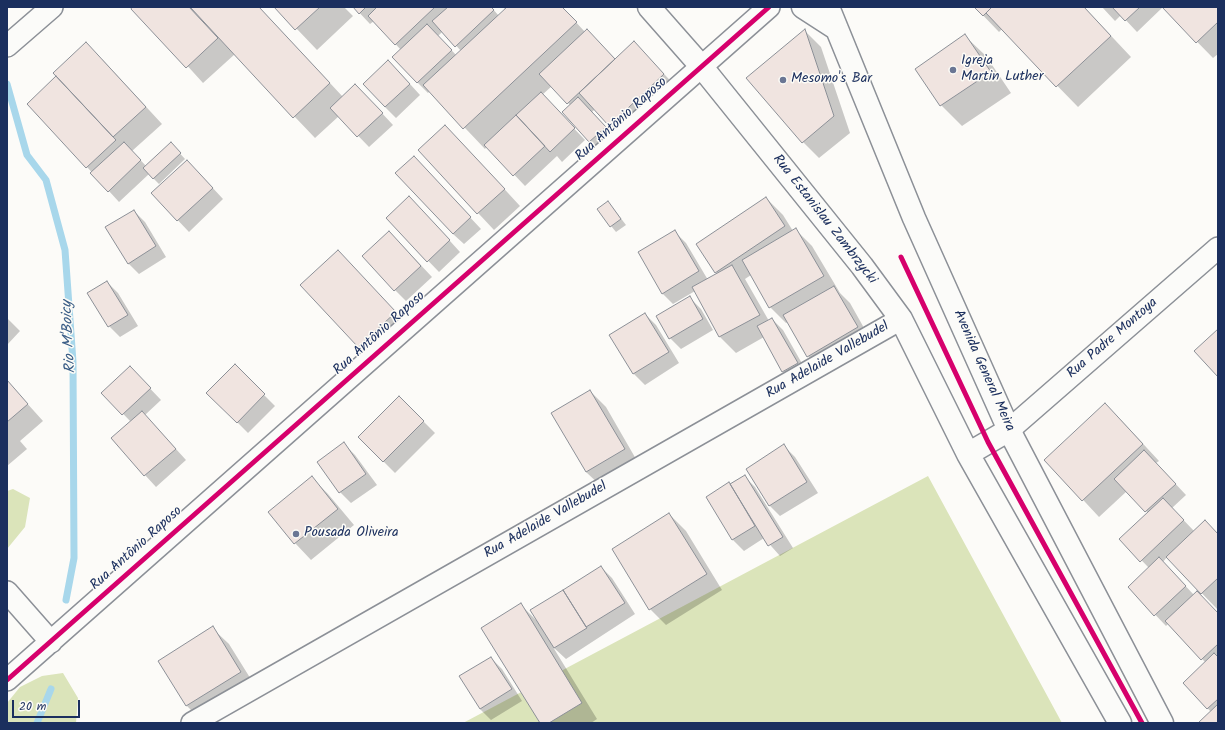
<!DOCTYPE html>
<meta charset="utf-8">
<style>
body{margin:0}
#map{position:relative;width:1225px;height:730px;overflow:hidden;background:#fcfbf8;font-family:Kalam,sans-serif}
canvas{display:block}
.frame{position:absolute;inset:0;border:8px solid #1b2f5e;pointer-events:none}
.scale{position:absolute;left:12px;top:700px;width:68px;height:18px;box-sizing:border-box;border:2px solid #1b2f5e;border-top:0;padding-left:5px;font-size:12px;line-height:14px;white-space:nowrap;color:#1b2f5e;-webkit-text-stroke:3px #fdfcf7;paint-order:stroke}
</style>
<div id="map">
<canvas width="1225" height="730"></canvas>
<div class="frame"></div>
<div class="scale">20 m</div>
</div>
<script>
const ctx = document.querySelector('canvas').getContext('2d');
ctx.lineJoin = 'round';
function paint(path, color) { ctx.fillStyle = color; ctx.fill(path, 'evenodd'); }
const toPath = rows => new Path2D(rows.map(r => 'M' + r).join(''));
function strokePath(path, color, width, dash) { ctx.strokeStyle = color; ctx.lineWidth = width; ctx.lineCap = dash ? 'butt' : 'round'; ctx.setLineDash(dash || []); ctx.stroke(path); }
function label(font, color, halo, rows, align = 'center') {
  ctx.font = font + ' Kalam,sans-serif'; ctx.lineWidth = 3; ctx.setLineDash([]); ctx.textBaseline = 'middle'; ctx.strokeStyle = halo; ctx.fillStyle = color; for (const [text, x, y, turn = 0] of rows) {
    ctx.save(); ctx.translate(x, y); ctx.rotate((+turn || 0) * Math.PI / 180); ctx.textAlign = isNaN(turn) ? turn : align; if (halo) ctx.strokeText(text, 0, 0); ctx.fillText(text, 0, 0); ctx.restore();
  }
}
paint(toPath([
 [928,476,1062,723,463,723],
 [13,489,30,498,25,527,7,549,7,491],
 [63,673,78,698,76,723,7,723,7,703,20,687,42,676]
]), '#dbe4ba');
paint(toPath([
 [134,7,189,7,191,9,194,7,259,7,343,97,366,96,393,125,369,147,339,116,315,138,235,54,203,83],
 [276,7,344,7,353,16,317,50],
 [354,7,491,7,499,16,506,10,503,7,562,7,585,32,587,30,616,60,650,59,680,91,626,141,595,109,592,112,616,138,601,152,590,141,570,105,552,86,542,95,585,140,562,162,557,156,525,186,487,146,485,149,430,91,428,93,417,82,401,50,374,21,370,24],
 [443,31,461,51,457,56,438,36],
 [975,7,1084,7,1131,57,1078,107,1002,29,999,32],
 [1102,7,1163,7,1137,32,1121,15,1115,21],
 [1163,7,1218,7,1218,54,1213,58],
 [805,31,821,47,850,133,819,158,803,142],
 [965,36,986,56,1011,93,962,126,941,105,917,69],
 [102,59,162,124,132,151,146,166,176,149,185,159,159,184,149,174,119,202,87,167],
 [399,72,420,95,396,118,385,107],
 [461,142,520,206,494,230,419,150],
 [424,168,481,229,464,244,453,234],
 [198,172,223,199,189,232,152,193],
 [766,198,783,215,793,231,795,229,812,246,840,293,850,303,873,344,824,373,808,356,788,322,786,323,770,307,751,275,745,279,769,321,772,319,783,330,808,374,794,382,783,371,764,337,736,353,720,337,695,291,673,304,662,293,675,232,686,243,708,280,718,274,716,272],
 [420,208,460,252,439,272,387,218],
 [613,208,626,225,616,232,598,210],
 [134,211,145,222,166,257,139,274,128,263],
 [400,243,432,277,406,301,395,290],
 [338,251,411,329,375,363,358,347],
 [107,282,118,293,138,326,120,337,109,326],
 [690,298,701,309,713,330,681,349,670,338],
 [645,314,656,325,679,363,645,385,634,374,610,335],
 [7,318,20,331,7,345],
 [235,366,275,406,248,433,208,393],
 [141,379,161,400,145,415,186,460,156,487,112,439,131,422,103,393],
 [7,381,43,421,20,441,27,449,7,466],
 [590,391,606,407,640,466,603,488,586,472],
 [399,397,435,433,395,473,359,437],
 [1121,420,1159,461,1156,463,1186,495,1172,508,1194,531,1218,534,1218,610,1167,557,1163,562,1194,595,1218,614,1218,723,1199,723,1211,712,1184,683,1206,663,1168,624,1166,626,1129,587,1149,568,1121,539,1148,513,1127,491,1099,517,1046,460],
 [344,444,355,455,377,485,351,503,340,492],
 [784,446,795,457,818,493,780,516,769,505],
 [744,476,755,487,793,548,780,556,764,538,744,551,733,540,707,497],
 [312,478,328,494,354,525,311,560,295,543,270,512],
 [669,514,686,531,722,590,666,625,650,609],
 [601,567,612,578,635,614,566,659,553,647,597,719,591,723,541,723,521,605,538,622],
 [212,628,229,644,257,689,203,722,187,706,159,661],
 [491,658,502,669,522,701,491,720,480,709]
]), '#0003');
strokePath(toPath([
 [7,84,27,155,46,180,65,250,73,362,74,558,66,600],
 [37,723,51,689]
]), '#a8d7eb', 7);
const building = toPath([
 [132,7,189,7,218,38,186,68,131,9,132,7],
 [192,7,259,7,330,83,293,118,191,8,192,7],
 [274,7,320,7,295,30,274,7],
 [353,7,366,7,359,14,353,7],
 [377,7,435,7,395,45,368,16,377,7],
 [448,7,491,7,494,10,455,47,432,21,448,7],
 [507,7,562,7,577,22,463,129,423,85,507,7],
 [974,7,992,7,983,16,974,7],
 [992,7,1084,7,1111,36,1056,87,986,13,992,7],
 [1112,7,1140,7,1125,21,1112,7],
 [1162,7,1218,7,1218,22,1196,43,1162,7],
 [427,24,452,50,417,83,392,57,427,24],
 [587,29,615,59,567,104,539,74,587,29],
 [805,29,834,116,802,143,746,78,805,29],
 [965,34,991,72,940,106,915,69,965,34],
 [634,41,664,74,609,126,579,93,634,41],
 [86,42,146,107,113,137,53,73,86,42],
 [388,60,410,84,385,107,363,84,388,60],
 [56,76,116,140,86,168,27,104,56,76],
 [355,84,383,113,357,137,330,108,355,84],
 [541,92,575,128,550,152,516,115,541,92],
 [578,97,606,127,589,142,562,112,578,97],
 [516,115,545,146,513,176,484,145,516,115],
 [445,125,505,189,477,214,418,150,445,125],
 [124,142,141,160,108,192,90,173,124,142],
 [171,142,181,153,153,179,143,168,171,142],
 [414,156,471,217,453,234,395,173,414,156],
 [187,160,213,188,177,221,151,193,187,160],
 [409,196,450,240,427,262,386,218,409,196],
 [766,197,785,226,715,273,696,244,766,197],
 [608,201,621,219,610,227,597,209,608,201],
 [134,210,156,246,128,264,105,227,134,210],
 [796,228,824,276,769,308,742,260,796,228],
 [675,230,699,271,662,294,638,252,675,230],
 [389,231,421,266,394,291,362,256,389,231],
 [338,250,396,312,358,347,300,285,338,250],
 [732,265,760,315,719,337,692,287,732,265],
 [107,281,128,315,108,327,87,293,107,281],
 [834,286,858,327,807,357,783,315,834,286],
 [690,296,703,319,669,339,656,316,690,296],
 [645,313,669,352,633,374,609,335,645,313],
 [772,318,798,363,782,372,757,326,772,318],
 [1218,329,1218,377,1194,351,1218,329],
 [235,364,265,394,237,423,206,393,235,364],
 [130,366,151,388,122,415,101,393,130,366],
 [7,380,28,404,7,422,7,380],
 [590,390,625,449,586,472,551,413,590,390],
 [399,396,424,421,383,462,358,437,399,396],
 [1105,403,1143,444,1082,501,1044,460,1105,403],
 [142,411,176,449,144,476,111,438,142,411],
 [344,442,366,474,339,493,317,462,344,442],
 [784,444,807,482,769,506,746,469,784,444],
 [1144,450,1176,484,1145,512,1114,479,1144,450],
 [745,475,783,537,768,546,730,484,745,475],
 [312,476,338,509,294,544,268,512,312,476],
 [729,482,755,526,732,540,706,497,729,482],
 [1163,498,1184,520,1140,562,1119,539,1163,498],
 [669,513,707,574,649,610,612,549,669,513],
 [1205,520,1218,534,1218,578,1201,594,1166,557,1205,520],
 [1159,557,1186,586,1154,616,1128,587,1159,557],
 [601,566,625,603,586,627,563,590,601,566],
 [563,590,587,628,554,648,530,610,563,590],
 [1197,591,1218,613,1218,644,1201,660,1165,621,1197,591],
 [521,603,582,703,549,723,540,723,481,628,521,603],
 [213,626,241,672,186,706,158,661,213,626],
 [1214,653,1218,657,1218,699,1207,709,1183,683,1214,653],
 [491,657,512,689,480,709,459,676,491,657],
 [1218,704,1218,723,1198,723,1218,704]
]);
paint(building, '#f0e4e0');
strokePath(building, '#8c9097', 1);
const street = toPath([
 [7,46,52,7],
 [1009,430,1218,248],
 [7,592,51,642],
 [7,680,769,7],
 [192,723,901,319]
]);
const secondary = toPath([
 [649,7,701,66,862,266,901,319,968,454,1120,723],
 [803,7,837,29],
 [828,7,914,218,1009,430,1162,723],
 [968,454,1009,430]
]);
strokePath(street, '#8c9097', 24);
strokePath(secondary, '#8c9097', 25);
strokePath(street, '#fbfbf9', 21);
strokePath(secondary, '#fbfbf9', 22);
strokePath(toPath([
 [901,257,988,442,1142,723],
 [7,680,769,7]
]), '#d6006c', 5);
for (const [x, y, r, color] of [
 [953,70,4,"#6a7694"],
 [783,80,4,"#6a7694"],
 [296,534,4,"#6a7694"]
]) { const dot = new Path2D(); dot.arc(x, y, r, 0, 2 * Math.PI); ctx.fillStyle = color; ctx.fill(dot); strokePath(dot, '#fdfcf7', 1.5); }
label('14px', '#1b2f5e', '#fdfcf7', [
 ["Igreja",961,62],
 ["Martin Luther",961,78],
 ["Mesomo's Bar",791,80],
 ["Pousada Oliveira",304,534]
], 'left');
label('14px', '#1b2f5e', '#fdfcf7', [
 ["Rua Antônio Raposo",622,120,-42],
 ["Rua Estanislau Zambrzycki",824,220,52],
 ["Rua Antônio Raposo",380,334,-42],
 ["Rua Padre Montoya",1113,339,-41],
 ["Rua Adelaide Vallebudel",828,361,-30],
 ["Avenida General Meira",983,371,66],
 ["Rua Adelaide Vallebudel",546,521,-30],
 ["Rua Antônio Raposo",137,549,-42]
]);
label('italic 15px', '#3a5d86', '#fdfcf7', [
 ["Rio M'Boicy",70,337,-93]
]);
</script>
